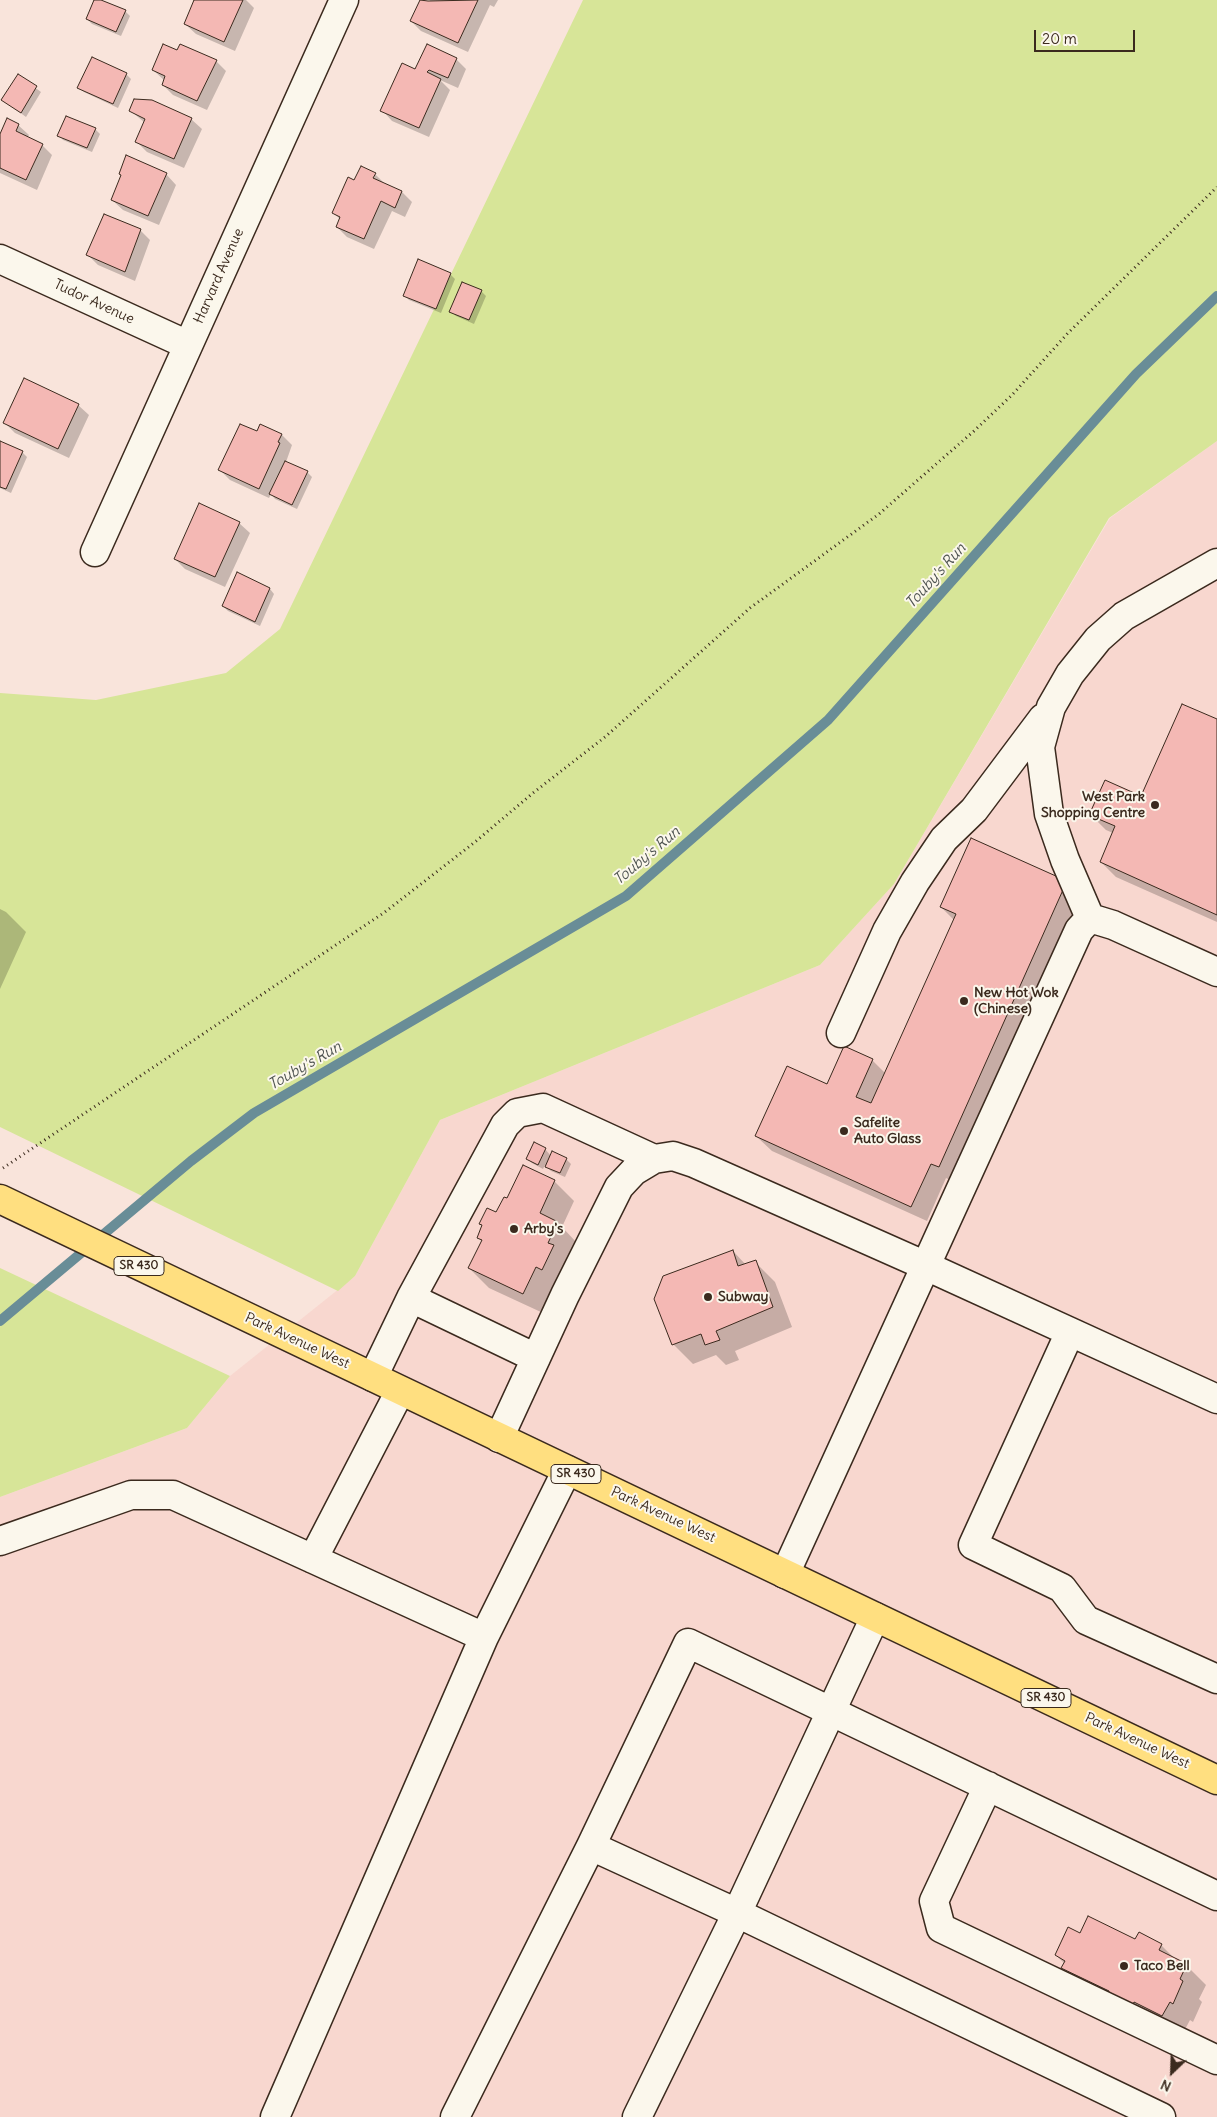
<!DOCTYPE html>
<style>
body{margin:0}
#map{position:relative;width:1217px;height:2117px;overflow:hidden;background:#f9e4db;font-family:Delius,sans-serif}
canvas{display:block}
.north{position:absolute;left:1147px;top:2047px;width:50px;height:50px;-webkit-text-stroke:4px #fbf7ec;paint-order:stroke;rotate:204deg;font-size:14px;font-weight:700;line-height:20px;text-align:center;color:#3b2a1e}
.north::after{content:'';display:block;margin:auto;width:18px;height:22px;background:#3b2a1e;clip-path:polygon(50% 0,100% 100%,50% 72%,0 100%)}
.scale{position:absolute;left:1034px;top:30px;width:101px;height:22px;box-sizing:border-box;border:2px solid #3b2a1e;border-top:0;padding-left:6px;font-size:15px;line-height:18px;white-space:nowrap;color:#3b2a1e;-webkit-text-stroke:4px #fbf7ec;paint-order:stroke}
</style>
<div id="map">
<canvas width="1217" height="2117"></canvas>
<div class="north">N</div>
<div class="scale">20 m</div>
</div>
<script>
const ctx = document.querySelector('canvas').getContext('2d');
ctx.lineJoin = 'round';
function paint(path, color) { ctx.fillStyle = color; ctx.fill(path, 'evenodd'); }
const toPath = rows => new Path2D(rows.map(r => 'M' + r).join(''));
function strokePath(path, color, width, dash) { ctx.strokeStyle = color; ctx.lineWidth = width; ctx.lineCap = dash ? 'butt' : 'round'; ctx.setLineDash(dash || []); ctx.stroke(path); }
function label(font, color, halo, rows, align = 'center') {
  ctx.font = font + ' Delius,sans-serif'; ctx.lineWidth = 4; ctx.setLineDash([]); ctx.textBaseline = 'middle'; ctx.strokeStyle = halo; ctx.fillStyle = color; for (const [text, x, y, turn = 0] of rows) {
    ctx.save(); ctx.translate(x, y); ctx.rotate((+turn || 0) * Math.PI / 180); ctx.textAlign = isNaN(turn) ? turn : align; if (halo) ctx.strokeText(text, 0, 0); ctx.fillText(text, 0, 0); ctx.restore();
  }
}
paint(toPath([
 [1217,441,1217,2117,0,2117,0,1497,187,1428,230,1376,355,1276,440,1120,820,965,894,884,1110,518]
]), '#f8d7cf');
paint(toPath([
 [583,0,1217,0,1217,441,1109,518,894,884,820,965,440,1120,355,1276,338,1291,0,1127,0,693,96,700,226,673,280,629],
 [0,1268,230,1376,187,1428,0,1497]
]), '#d7e598');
paint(toPath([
 [95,0,125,11,130,16,121,36,92,24,87,19],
 [196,0,246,0,254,8,235,51,196,34,185,24],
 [421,0,429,3,430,0,498,0,494,7,490,5,468,52,421,31,411,21],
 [178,52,216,61,226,71,207,110,173,95,163,85,165,81,153,70],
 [92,59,126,74,131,79,118,108,84,92,79,88],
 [456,59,466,69,458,88,440,80,450,90,429,137,392,121,382,110,416,70],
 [18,75,41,92,26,117,3,100],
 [131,111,191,119,202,129,184,168,147,152,137,142,145,123],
 [67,117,95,129,100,134,92,152,63,140,59,135],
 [18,125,29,135,27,138,42,145,52,155,37,190,0,173,0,137],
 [166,174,176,185,159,225,123,210,112,200,122,176],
 [375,174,385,184,402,192,412,202,405,217,392,211,374,249,347,237,337,227,340,219,333,213,355,182],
 [140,230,150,240,135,281,98,265,88,255],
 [450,274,455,279,441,313,409,300,405,296],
 [481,291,486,296,474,324,456,316,451,311],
 [24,380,78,405,89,415,69,458,15,433,5,423],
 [261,425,282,435,292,445,286,462,307,472,312,477,297,509,275,499,271,494,269,498,230,480,220,470,257,433],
 [0,442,22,452,27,457,11,493,0,488],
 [239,523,250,533,225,587,185,569,175,559],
 [270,589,274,594,260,626,228,611,223,606],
 [1217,720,1217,922,1116,877,1101,862,1113,833,1106,830,1091,815,1142,797],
 [971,840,1082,897,954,1182,946,1178,927,1221,772,1151,756,1136,872,1060,885,1073,954,920,941,907],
 [0,909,6,912,26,932,0,989],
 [545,1149,551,1156,566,1159,571,1164,565,1177,551,1171,545,1165,543,1169,532,1163,527,1158],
 [554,1181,574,1201,562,1227,577,1243,543,1313,489,1288,469,1268,482,1242,478,1237,508,1200],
 [733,1251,746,1265,755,1262,775,1282,792,1327,735,1351,739,1360,726,1365,716,1355,693,1364,673,1344],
 [1080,1934,1161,1945,1177,1961,1186,1965,1206,1985,1199,1999,1202,2002,1193,2022,1190,2020,1182,2035,1082,1988,1063,1968,1065,1964,1056,1955]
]), '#0003');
strokePath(toPath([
 [0,1321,191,1161,254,1113,626,896,828,720,1136,374,1217,296]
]), '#698d97', 10);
const building = toPath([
 [94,0,101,0,126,10,116,32,86,19,94,0],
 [194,0,243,0,224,42,184,24,194,0],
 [420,0,428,1,478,0,458,43,410,21,420,0],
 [163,44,177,50,180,44,217,60,197,101,162,85,165,76,152,70,163,44],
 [427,44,457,58,448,78,429,70,427,72,441,79,419,128,380,111,402,63,415,69,427,44],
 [92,57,127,73,113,104,77,88,92,57],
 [18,74,37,86,21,113,1,100,18,74],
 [134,99,152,100,192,118,174,159,135,142,145,119,129,111,134,99],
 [66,116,96,128,87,148,57,136,66,116],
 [7,118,19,124,16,131,43,144,26,180,0,168,0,134,7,118],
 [126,155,167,173,148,216,111,200,121,175,119,174,126,155],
 [361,166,376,173,373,178,402,191,395,208,381,201,364,239,336,227,340,217,332,213,348,177,354,180,361,166],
 [104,214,141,229,125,272,86,255,104,214],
 [418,259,451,273,436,309,403,296,418,259],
 [462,282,482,290,469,320,449,312,462,282],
 [24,378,79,404,58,449,3,423,24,378],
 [240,424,257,431,260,424,282,434,278,442,280,443,259,489,218,470,240,424],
 [0,441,23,451,6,489,0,487,0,441],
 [285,461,308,471,292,505,269,494,285,461],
 [199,503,240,522,215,577,174,559,199,503],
 [237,572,270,588,255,622,222,606,237,572],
 [1182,704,1217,719,1217,915,1100,862,1115,826,1089,815,1105,780,1141,796,1182,704],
 [971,838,1067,881,939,1167,931,1164,911,1207,755,1136,787,1066,827,1084,844,1046,873,1059,856,1097,871,1103,956,914,940,907,971,838],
 [534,1142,546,1148,538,1165,526,1159,534,1142],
 [552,1151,567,1158,560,1173,545,1167,552,1151],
 [523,1165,555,1180,540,1213,558,1222,548,1243,554,1245,542,1270,536,1267,523,1294,468,1268,482,1240,477,1238,482,1225,479,1224,487,1208,496,1212,504,1197,507,1198,523,1165],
 [733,1250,738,1266,756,1260,773,1307,716,1331,720,1340,705,1345,701,1334,672,1345,654,1299,663,1276,733,1250],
 [1088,1916,1135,1939,1139,1932,1162,1944,1159,1950,1187,1964,1180,1979,1183,1981,1173,2004,1170,2002,1162,2016,1134,2002,1132,2007,1108,1995,1109,1991,1061,1968,1065,1961,1055,1955,1068,1927,1080,1933,1088,1916]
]);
paint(building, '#f4b8b4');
strokePath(building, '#3b2a1e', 1);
const minor = toPath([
 [0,259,188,345],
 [95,552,344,0],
 [1217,563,1124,616,1098,639,1070,674,1051,707,1040,747,1049,814,1065,860,1090,918,1113,925,1217,972],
 [841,1033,887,931,915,882,944,839,974,810,1043,718],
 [411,1298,536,1358],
 [1070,1332,973,1545,1062,1588,1086,1620,1217,1679],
 [373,1377,411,1298,505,1125,517,1113,543,1108,654,1159],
 [499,1438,565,1295,619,1187,634,1171,654,1159,673,1156,694,1163,926,1266,1217,1399],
 [0,1541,131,1495,173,1495,484,1637],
 [313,1559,400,1391],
 [785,1574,1079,930,1090,918],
 [988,1786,934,1901,941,1928,1217,2060],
 [591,1846,737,1913,1161,2117],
 [275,2117,484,1637,567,1470],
 [455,2117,591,1846,688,1643,1217,1896],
 [637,2117,737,1913,875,1617]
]);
const major = toPath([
 [0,1199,1217,1780]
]);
strokePath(minor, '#3b2a1e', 31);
strokePath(major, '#3b2a1e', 31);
strokePath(toPath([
 [3,1168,385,912,475,842,533,793,605,737,750,608,879,514,974,431,1012,395,1068,333,1217,187]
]), '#3b2a1e', 3, [1, 4]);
strokePath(minor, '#fbf7ec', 28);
strokePath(major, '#ffdf80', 28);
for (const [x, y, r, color] of [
 [1155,805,5,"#3b2a1e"],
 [964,1001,5,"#3b2a1e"],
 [844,1131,5,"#3b2a1e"],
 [514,1229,5,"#3b2a1e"],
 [708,1297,5,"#3b2a1e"],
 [1124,1966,5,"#3b2a1e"]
]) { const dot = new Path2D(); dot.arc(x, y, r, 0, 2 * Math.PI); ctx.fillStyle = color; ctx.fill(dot); strokePath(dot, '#fbf7ec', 2); }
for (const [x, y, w] of [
 [139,1266,50],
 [576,1474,50],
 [1046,1698,50]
]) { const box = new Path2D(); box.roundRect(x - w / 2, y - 9.5, w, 19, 4); ctx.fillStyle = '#fbf7ec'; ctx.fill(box); strokePath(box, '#3b2a1e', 1); }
label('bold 12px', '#3b2a1e', null, [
 ["SR 430",139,1266],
 ["SR 430",576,1474],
 ["SR 430",1046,1698]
]);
label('14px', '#3b2a1e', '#fbf7ec', [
 ["Harvard Avenue",219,276,-66],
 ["Tudor Avenue",94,302,25],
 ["Park Avenue West",297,1341,25],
 ["Park Avenue West",663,1515,25],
 ["Park Avenue West",1137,1741,25]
]);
label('bold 14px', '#3b2a1e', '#fbf7ec', [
 ["West Park",1145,797,"right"],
 ["Shopping Centre",1145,813,"right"],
 ["New Hot Wok",974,993],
 ["(Chinese)",974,1009],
 ["Safelite",854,1123],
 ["Auto Glass",854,1139],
 ["Arby's",524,1229],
 ["Subway",718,1297],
 ["Taco Bell",1134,1966]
], 'left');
label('italic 15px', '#4e5350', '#fbf7ec', [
 ["Touby's Run",936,576,-48],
 ["Touby's Run",647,856,-40],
 ["Touby's Run",305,1066,-30]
]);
</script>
